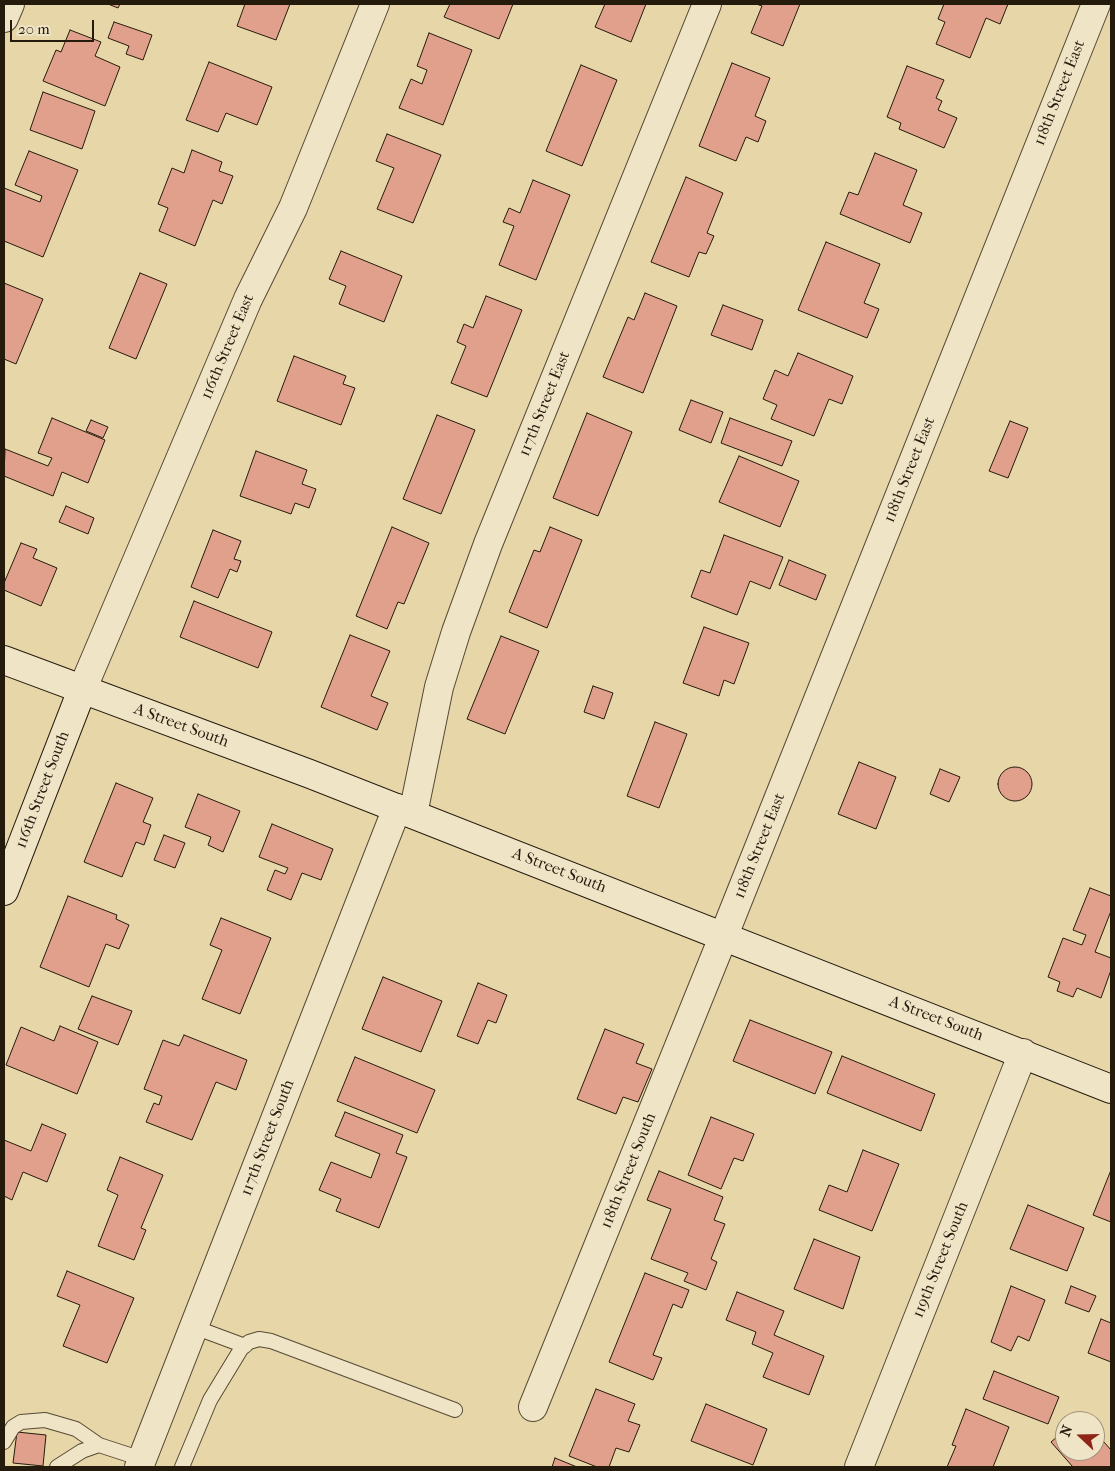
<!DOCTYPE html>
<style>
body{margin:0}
#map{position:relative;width:1115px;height:1471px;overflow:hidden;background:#e7d6a7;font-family:"IM FELL French Canon",serif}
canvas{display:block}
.frame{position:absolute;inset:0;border:5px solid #251b0d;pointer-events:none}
.north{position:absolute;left:1055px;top:1411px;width:50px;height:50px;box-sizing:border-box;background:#efe4c6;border:1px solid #9e947c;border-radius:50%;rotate:291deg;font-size:14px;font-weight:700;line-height:20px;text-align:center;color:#251b0d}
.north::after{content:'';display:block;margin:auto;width:18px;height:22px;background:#8f2418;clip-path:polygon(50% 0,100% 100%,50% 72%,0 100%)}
.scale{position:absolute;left:10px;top:20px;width:84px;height:22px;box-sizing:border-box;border:2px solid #251b0d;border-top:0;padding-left:6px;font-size:15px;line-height:18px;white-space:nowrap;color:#251b0d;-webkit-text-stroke:4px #efe4c6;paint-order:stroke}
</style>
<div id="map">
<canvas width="1115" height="1471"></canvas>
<div class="frame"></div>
<div class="north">N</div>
<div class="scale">20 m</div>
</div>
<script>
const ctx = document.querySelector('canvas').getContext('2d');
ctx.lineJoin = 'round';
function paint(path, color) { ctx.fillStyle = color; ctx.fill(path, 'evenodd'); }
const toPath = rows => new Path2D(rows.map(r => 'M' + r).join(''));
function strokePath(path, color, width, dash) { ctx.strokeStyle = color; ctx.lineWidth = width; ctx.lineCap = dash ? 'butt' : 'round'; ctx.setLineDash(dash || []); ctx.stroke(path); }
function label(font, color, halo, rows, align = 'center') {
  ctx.font = font + ' "IM FELL French Canon",serif'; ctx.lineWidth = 5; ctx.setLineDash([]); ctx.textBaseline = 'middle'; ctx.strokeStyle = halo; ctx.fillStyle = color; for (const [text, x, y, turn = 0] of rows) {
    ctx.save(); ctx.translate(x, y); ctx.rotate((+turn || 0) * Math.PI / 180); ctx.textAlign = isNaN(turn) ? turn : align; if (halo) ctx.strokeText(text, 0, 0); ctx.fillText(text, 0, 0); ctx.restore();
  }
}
const building = toPath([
 [108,4,120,4,118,8,108,4],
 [245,4,290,4,276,40,237,26,245,4],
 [450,4,513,4,499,39,444,17,450,4],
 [605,4,646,4,631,42,595,27,605,4],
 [756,4,800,4,783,46,751,33,762,6,756,4],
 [944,4,1008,4,1000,24,986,18,970,58,936,44,945,22,938,19,944,4],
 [114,22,152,35,143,60,126,54,129,46,108,38,114,22],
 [70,30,101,42,95,56,120,67,105,106,43,81,56,50,61,52,70,30],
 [429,33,472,50,443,125,399,108,411,79,422,84,427,70,417,66,429,33],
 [209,62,272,87,257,125,226,113,218,132,186,120,209,62],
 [732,63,770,78,755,116,766,121,758,142,746,137,736,161,699,146,732,63],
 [581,65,617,80,582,166,546,151,581,65],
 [907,66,944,80,936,98,942,101,938,110,957,118,944,148,899,129,901,123,887,117,907,66],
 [43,92,95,111,82,149,30,130,43,92],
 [387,134,441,155,413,223,377,209,394,168,376,161,387,134],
 [192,150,222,162,219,171,233,176,222,204,213,200,195,246,159,231,168,208,158,204,172,168,184,173,192,150],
 [29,151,78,170,43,257,4,241,4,188,40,202,42,196,15,185,29,151],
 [875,153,917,170,903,205,922,213,910,243,840,214,849,192,858,195,875,153],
 [686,177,723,193,707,233,714,236,706,254,699,252,689,277,651,262,686,177],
 [533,180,570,195,536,280,499,265,514,226,503,222,509,208,520,213,533,180],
 [826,242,880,264,864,303,879,309,867,338,798,310,826,242],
 [341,251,402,276,384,322,339,304,346,286,329,279,341,251],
 [140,273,167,284,136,359,109,348,140,273],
 [4,283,43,299,16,364,4,359,4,283],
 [645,293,677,306,643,393,603,377,628,317,634,320,645,293],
 [486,296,522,310,487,397,451,383,466,346,457,342,464,324,473,328,486,296],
 [723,305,763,320,752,350,711,335,723,305],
 [798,353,853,376,842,404,829,399,814,436,771,419,777,405,763,399,775,370,788,376,798,353],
 [294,356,346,376,343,384,355,388,341,425,277,401,294,356],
 [691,400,723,412,711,443,679,430,691,400],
 [587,413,632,432,598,516,553,498,587,413],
 [437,415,475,430,441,514,403,499,437,415],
 [52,418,105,440,88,483,62,472,53,496,4,476,5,449,48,466,52,458,38,453,52,418],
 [730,418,792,441,782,466,721,443,730,418],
 [91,420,108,427,103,438,86,431,91,420],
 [1010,421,1028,428,1008,478,989,471,1010,421],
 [256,451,307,470,302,484,316,489,309,508,295,503,291,514,240,496,256,451],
 [739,456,799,481,780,527,719,502,739,456],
 [66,506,94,518,88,534,59,522,66,506],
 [392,527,429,543,404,604,398,602,387,629,356,616,392,527],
 [550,527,582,540,547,628,509,612,534,550,540,552,550,527],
 [213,530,241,541,234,559,241,561,237,572,230,569,218,598,191,587,213,530],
 [724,535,783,557,770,589,750,581,737,615,691,597,701,570,710,573,724,535],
 [21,543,37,549,33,558,57,568,41,606,4,590,4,583,21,543],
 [789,560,826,575,816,600,779,585,789,560],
 [194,601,272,632,258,668,180,637,194,601],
 [704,627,749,643,734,684,724,680,719,696,683,683,704,627],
 [350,635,390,651,371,696,388,703,377,730,321,707,350,635],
 [501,636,539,651,505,734,467,719,501,636],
 [593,686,613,693,604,719,584,712,593,686],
 [655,722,687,734,659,808,627,796,655,722],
 [859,762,896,777,876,829,838,814,859,762],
 '998 784a17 17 0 1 1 34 0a17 17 0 1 1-34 0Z',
 [940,769,960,777,949,802,930,794,940,769],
 [116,783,153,798,143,822,151,825,144,845,136,842,122,877,84,862,116,783],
 [198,794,240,811,223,852,208,845,211,837,185,827,198,794],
 [272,824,333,849,321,880,302,873,291,900,267,890,275,870,285,874,288,868,259,857,272,824],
 [164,835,185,843,175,868,154,860,164,835],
 [1090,888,1111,896,1111,911,1095,952,1111,958,1111,970,1101,998,1077,988,1073,997,1057,991,1060,982,1048,977,1063,938,1082,945,1086,935,1073,930,1090,888],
 [68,896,117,915,116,919,129,925,119,949,106,944,89,987,40,967,68,896],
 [221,918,271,938,240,1014,202,999,222,950,210,945,221,918],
 [383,977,442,1001,421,1052,362,1029,383,977],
 [478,983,507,995,496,1023,488,1020,478,1044,457,1036,478,983],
 [92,996,132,1011,118,1045,78,1029,92,996],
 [750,1020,832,1052,815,1094,733,1061,750,1020],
 [60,1026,98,1042,77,1094,6,1065,21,1027,54,1041,60,1026],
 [605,1029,644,1044,636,1063,652,1069,638,1102,623,1097,616,1114,577,1099,605,1029],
 [184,1035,247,1060,236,1090,216,1082,192,1140,146,1122,154,1103,159,1105,162,1096,144,1089,163,1040,179,1046,184,1035],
 [842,1056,935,1094,921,1131,827,1093,842,1056],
 [355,1057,435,1090,417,1133,337,1101,355,1057],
 [345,1112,403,1135,396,1153,407,1157,379,1228,336,1211,341,1199,319,1190,331,1162,371,1178,380,1154,335,1136,345,1112],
 [711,1117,754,1134,743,1161,734,1158,721,1189,688,1175,711,1117],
 [42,1124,66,1134,47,1182,23,1172,12,1200,4,1196,4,1140,31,1151,42,1124],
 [863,1150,899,1164,872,1231,819,1210,829,1185,847,1192,863,1150],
 [120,1157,163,1175,141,1228,146,1230,134,1260,98,1246,118,1195,107,1190,120,1157],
 [1111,1170,1111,1222,1093,1215,1111,1170],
 [659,1171,723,1197,714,1220,725,1224,711,1259,717,1262,706,1290,684,1281,688,1273,651,1259,671,1209,647,1200,659,1171],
 [1028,1205,1084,1228,1067,1271,1010,1249,1028,1205],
 [814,1239,860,1257,843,1309,794,1289,814,1239],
 [67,1271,134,1298,107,1363,63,1346,80,1305,57,1296,67,1271],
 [645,1273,689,1290,682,1308,673,1304,653,1355,662,1358,653,1380,609,1362,645,1273],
 [1011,1286,1045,1300,1029,1341,1018,1336,1011,1351,991,1342,1011,1286],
 [1071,1286,1096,1296,1089,1312,1065,1303,1071,1286],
 [737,1292,784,1311,774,1335,824,1356,809,1395,763,1377,773,1353,752,1344,756,1332,726,1320,737,1292],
 [1101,1319,1111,1323,1111,1362,1088,1353,1101,1319],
 [994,1371,1059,1397,1048,1424,983,1399,994,1371],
 [596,1389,635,1404,628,1421,640,1425,629,1452,616,1448,609,1467,597,1467,569,1456,596,1389],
 [706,1404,767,1429,753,1465,691,1441,706,1404],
 [966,1409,1009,1427,993,1467,947,1467,956,1446,952,1445,966,1409],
 [1081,1416,1085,1421,1075,1421,1081,1416],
 [1065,1430,1065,1451,1095,1451,1095,1432,1111,1450,1111,1467,1073,1467,1051,1442,1065,1430],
 [17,1432,46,1435,43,1466,13,1463,17,1432],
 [555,1458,577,1467,552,1467,555,1458]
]);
paint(building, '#e0a08c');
strokePath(building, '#251b0d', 1);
const lane = toPath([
 [194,1327,245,1346],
 [4,1442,13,1427,21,1422,45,1420,76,1429,99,1445,142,1459],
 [57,1467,82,1451,99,1445],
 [182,1467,210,1400,241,1349,249,1342,259,1339,271,1341,455,1410]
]);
const street = toPath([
 [4,18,10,4],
 [82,690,248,299,293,208,375,4],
 [413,814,439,687,456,632,488,544,707,4],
 [533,1407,724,935,1096,4],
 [139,1467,397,808],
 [859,1467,1023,1053]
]);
const secondary = toPath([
 [4,660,310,774,1111,1089],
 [4,891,82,690]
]);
strokePath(lane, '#564a34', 16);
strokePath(street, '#564a34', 30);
strokePath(secondary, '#251b0d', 30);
strokePath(lane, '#efe4c6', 14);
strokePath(street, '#efe4c6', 28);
strokePath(secondary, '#efe4c6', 28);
label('16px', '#251b0d', '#efe4c6', [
 ["118th Street East",1060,93,-68],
 ["116th Street East",228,347,-67],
 ["117th Street East",545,404,-68],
 ["118th Street East",910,470,-68],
 ["A Street South",181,726,20],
 ["116th Street South",43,790,-69],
 ["118th Street East",760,846,-68],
 ["A Street South",559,871,21],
 ["A Street South",936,1019,21],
 ["117th Street South",268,1138,-69],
 ["118th Street South",629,1171,-68],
 ["119th Street South",941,1260,-68]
]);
</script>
